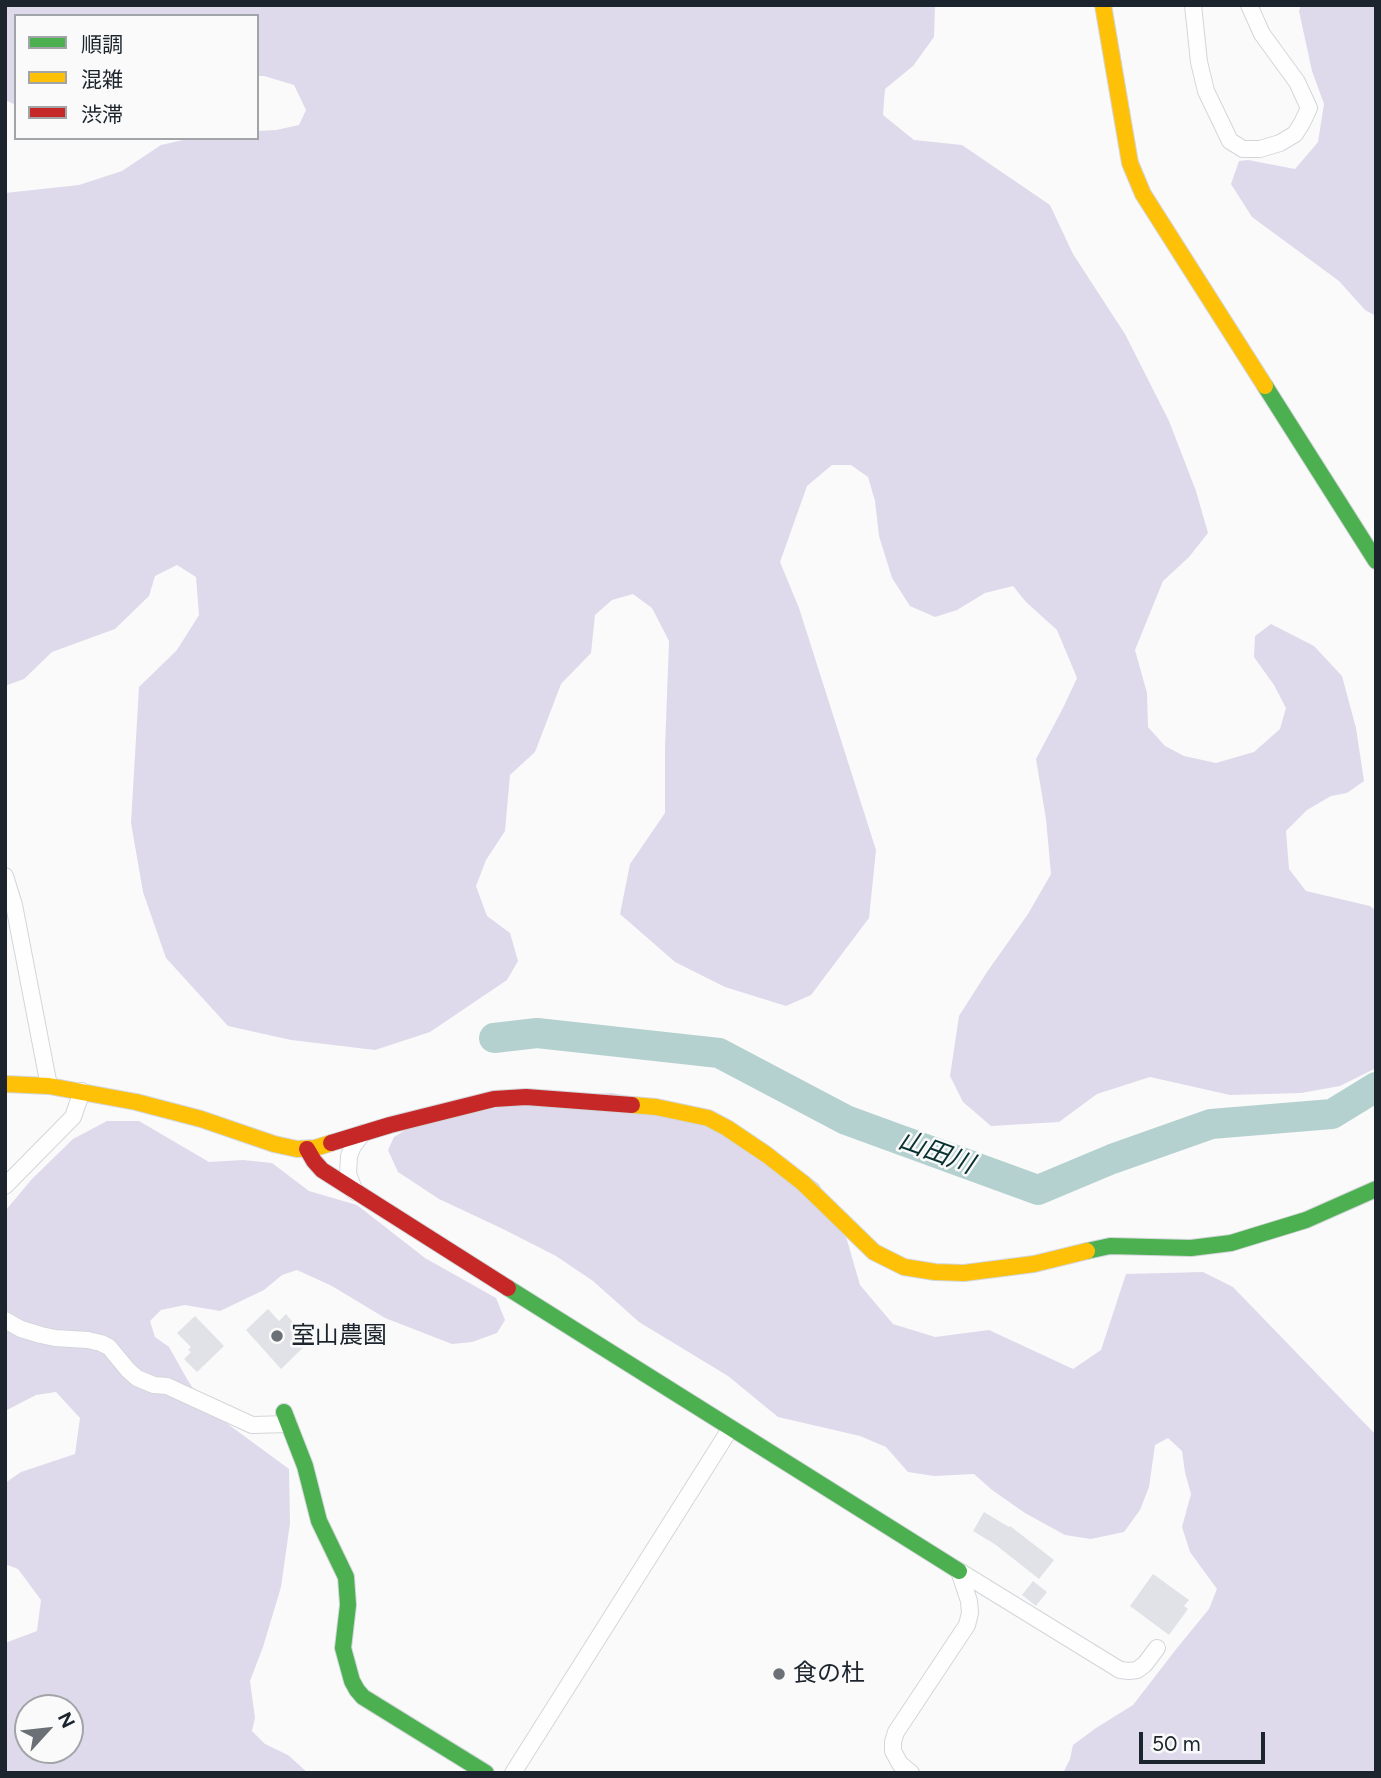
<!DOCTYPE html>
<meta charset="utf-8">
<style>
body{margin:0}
#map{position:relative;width:1381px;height:1778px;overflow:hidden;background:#fafafa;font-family:Figtree,"Noto Sans JP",sans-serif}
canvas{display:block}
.frame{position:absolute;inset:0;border:7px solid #1c252d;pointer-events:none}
.legend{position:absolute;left:14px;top:14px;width:245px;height:126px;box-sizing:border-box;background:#fafafa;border:2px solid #a1a5a8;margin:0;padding:9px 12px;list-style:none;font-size:21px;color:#1c252d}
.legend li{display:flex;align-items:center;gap:14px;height:35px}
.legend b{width:35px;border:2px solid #a1a5a8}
.north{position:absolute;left:14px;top:1694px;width:70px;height:70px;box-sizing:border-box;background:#fafafa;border:2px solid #a1a5a8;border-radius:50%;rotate:63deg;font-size:19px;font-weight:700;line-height:28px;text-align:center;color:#1c252d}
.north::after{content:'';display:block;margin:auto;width:24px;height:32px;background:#6a7075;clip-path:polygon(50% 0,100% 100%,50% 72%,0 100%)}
.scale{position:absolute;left:1139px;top:1732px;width:126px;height:32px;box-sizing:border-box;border:4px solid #1c252d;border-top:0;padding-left:9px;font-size:21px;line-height:24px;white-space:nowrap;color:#1c252d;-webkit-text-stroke:5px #fafafa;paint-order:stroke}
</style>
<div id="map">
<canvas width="1381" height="1778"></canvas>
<div class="frame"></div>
<ul class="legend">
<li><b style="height:9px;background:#4caf50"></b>順調</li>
<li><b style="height:9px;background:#ffc107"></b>混雑</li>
<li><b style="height:9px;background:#c62828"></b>渋滞</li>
</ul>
<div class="north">N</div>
<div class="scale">50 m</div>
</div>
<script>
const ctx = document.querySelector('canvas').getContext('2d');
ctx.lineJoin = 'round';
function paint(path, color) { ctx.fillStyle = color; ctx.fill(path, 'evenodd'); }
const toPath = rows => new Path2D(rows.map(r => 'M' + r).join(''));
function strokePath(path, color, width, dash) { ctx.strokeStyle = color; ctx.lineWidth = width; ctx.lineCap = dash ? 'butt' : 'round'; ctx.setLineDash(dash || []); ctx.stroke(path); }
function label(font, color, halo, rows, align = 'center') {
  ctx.font = font + ' Figtree,"Noto Sans JP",sans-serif'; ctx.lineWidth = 5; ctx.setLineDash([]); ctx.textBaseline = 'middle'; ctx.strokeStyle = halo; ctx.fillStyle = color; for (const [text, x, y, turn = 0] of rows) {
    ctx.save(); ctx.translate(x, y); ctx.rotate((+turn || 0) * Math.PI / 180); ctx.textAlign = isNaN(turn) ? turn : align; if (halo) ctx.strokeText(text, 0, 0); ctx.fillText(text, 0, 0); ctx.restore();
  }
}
paint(toPath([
 [5,5,935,5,934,37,913,66,885,89,883,115,914,140,962,145,1050,205,1073,254,1125,334,1169,421,1196,491,1208,533,1189,557,1163,581,1135,650,1147,693,1148,727,1165,746,1184,756,1216,763,1254,752,1280,729,1286,708,1274,685,1254,657,1255,636,1271,624,1314,646,1342,676,1356,728,1364,781,1347,793,1331,796,1307,810,1286,831,1289,869,1306,891,1370,906,1376,911,1376,1068,1340,1086,1301,1093,1230,1095,1150,1077,1097,1094,1059,1122,991,1126,963,1102,950,1076,959,1016,987,972,1028,914,1051,874,1046,819,1036,759,1063,708,1077,678,1057,630,1026,602,1013,586,985,593,957,610,935,617,910,606,892,578,879,536,875,501,868,477,851,465,832,465,807,486,780,562,799,608,876,850,869,918,811,995,786,1006,725,987,675,962,620,914,630,864,665,813,665,747,669,641,652,608,633,594,612,600,595,615,591,653,561,684,535,752,510,775,505,831,486,860,476,886,487,916,510,933,518,961,507,980,430,1032,375,1050,291,1040,228,1026,166,958,143,892,131,823,139,687,177,650,199,615,196,577,177,565,155,576,149,596,115,629,52,652,24,679,5,686,5,193,79,185,122,171,161,145,192,138,257,138,257,131,276,130,299,125,306,110,294,85,264,76,257,76,257,16,16,16,16,105,5,100],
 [1301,5,1376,5,1376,316,1365,310,1339,281,1252,217,1231,184,1239,161,1248,160,1295,169,1318,142,1324,104,1312,71,1299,11],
 [612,1093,667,1103,762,1142,819,1184,847,1240,860,1285,893,1324,935,1337,989,1330,1073,1369,1101,1350,1126,1274,1203,1272,1233,1287,1376,1435,1376,1773,1063,1773,1070,1759,1073,1745,1096,1728,1133,1705,1177,1648,1209,1609,1217,1589,1190,1552,1182,1527,1191,1494,1185,1472,1182,1451,1168,1438,1155,1445,1149,1487,1140,1510,1124,1532,1091,1539,1065,1535,1025,1513,992,1490,974,1474,934,1476,908,1472,886,1447,860,1436,778,1417,728,1376,639,1322,593,1281,556,1256,503,1229,439,1199,398,1172,388,1150,394,1137,412,1126,552,1096],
 [107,1121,139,1121,209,1162,243,1160,272,1163,309,1191,357,1205,425,1258,496,1298,505,1320,497,1333,472,1342,452,1344,385,1318,332,1286,297,1270,282,1275,264,1290,220,1311,185,1305,161,1310,150,1321,155,1337,169,1347,187,1379,206,1408,289,1469,290,1523,281,1587,263,1647,250,1681,255,1718,252,1731,265,1744,288,1755,308,1773,5,1773,5,1643,37,1631,41,1600,18,1569,5,1564,5,1483,21,1472,75,1454,80,1418,56,1392,36,1395,5,1411,5,1211,32,1179,73,1139],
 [28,1708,70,1708,70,1750,28,1750]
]), '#dedaeb');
strokePath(toPath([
 [494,1038,537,1033,719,1053,846,1120,1038,1190,1112,1159,1211,1124,1332,1114,1376,1087]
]), '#b4d1d0', 30);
paint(toPath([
 [268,1309,279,1321,286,1314,309,1342,281,1369,246,1330],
 [195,1316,224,1346,197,1372,184,1359,191,1352,188,1350,191,1347,177,1333],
 [984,1512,1009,1527,1010,1526,1054,1560,1039,1579,996,1545,973,1531],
 [1153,1574,1189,1600,1184,1606,1188,1609,1169,1635,1130,1606],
 [1033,1581,1047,1592,1036,1606,1022,1595]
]), '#e0e2e7');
const street = toPath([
 [1193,5,1199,62,1206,91,1230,141,1243,149,1260,149,1280,143,1295,134,1302,123,1309,108,1297,82,1262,34,1249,5],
 [5,876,14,905,49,1086],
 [5,1186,73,1117,82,1091],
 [355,1192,348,1174,349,1156,353,1146,363,1133],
 [5,1320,21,1329,41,1335,55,1338,88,1340,101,1343,109,1347,128,1370,137,1378,154,1385,167,1386,252,1425,289,1424],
 [959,1571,1120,1670,1129,1671,1137,1670,1145,1664,1157,1648],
 [513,1773,730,1429],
 [911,1773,900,1764,893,1751,893,1742,896,1732,967,1625,970,1613,969,1601,959,1571]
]);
const fast = toPath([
 [1265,386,1376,561],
 [1087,1251,1110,1246,1191,1248,1231,1243,1306,1220,1376,1189],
 [508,1288,959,1571],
 [284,1412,305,1466,319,1521,346,1577,348,1605,343,1648,352,1681,357,1690,363,1697,486,1773]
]);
const slow = toPath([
 [1103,5,1130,163,1143,194,1265,386],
 [5,1084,49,1086,136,1102,201,1119,274,1144,297,1149,315,1148,331,1143],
 [632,1105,656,1107,708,1118,727,1128,767,1155,803,1183,874,1252,904,1267,935,1272,964,1273,1034,1264,1087,1251]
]);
const jam = toPath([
 [331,1143,390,1125,494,1099,526,1097,632,1105],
 [307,1149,314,1161,322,1170,508,1288]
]);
strokePath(street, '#d2d6da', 18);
strokePath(fast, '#d2d6da', 18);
strokePath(slow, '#d2d6da', 18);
strokePath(jam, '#d2d6da', 18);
strokePath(street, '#fefefe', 16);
strokePath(fast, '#4caf50', 16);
strokePath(slow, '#ffc107', 16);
strokePath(jam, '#c62828', 16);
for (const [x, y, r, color] of [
 [277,1336,7,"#6a7075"],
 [779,1674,7,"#6a7075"]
]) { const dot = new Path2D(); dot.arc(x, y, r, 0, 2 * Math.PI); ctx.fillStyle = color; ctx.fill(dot); strokePath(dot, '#fafafa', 2.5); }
label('24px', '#1c252d', '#fafafa', [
 ["室山農園",291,1336],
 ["食の杜",793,1674]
], 'left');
label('italic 26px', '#083231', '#fafafa', [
 ["山田川",936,1153,20]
]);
</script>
